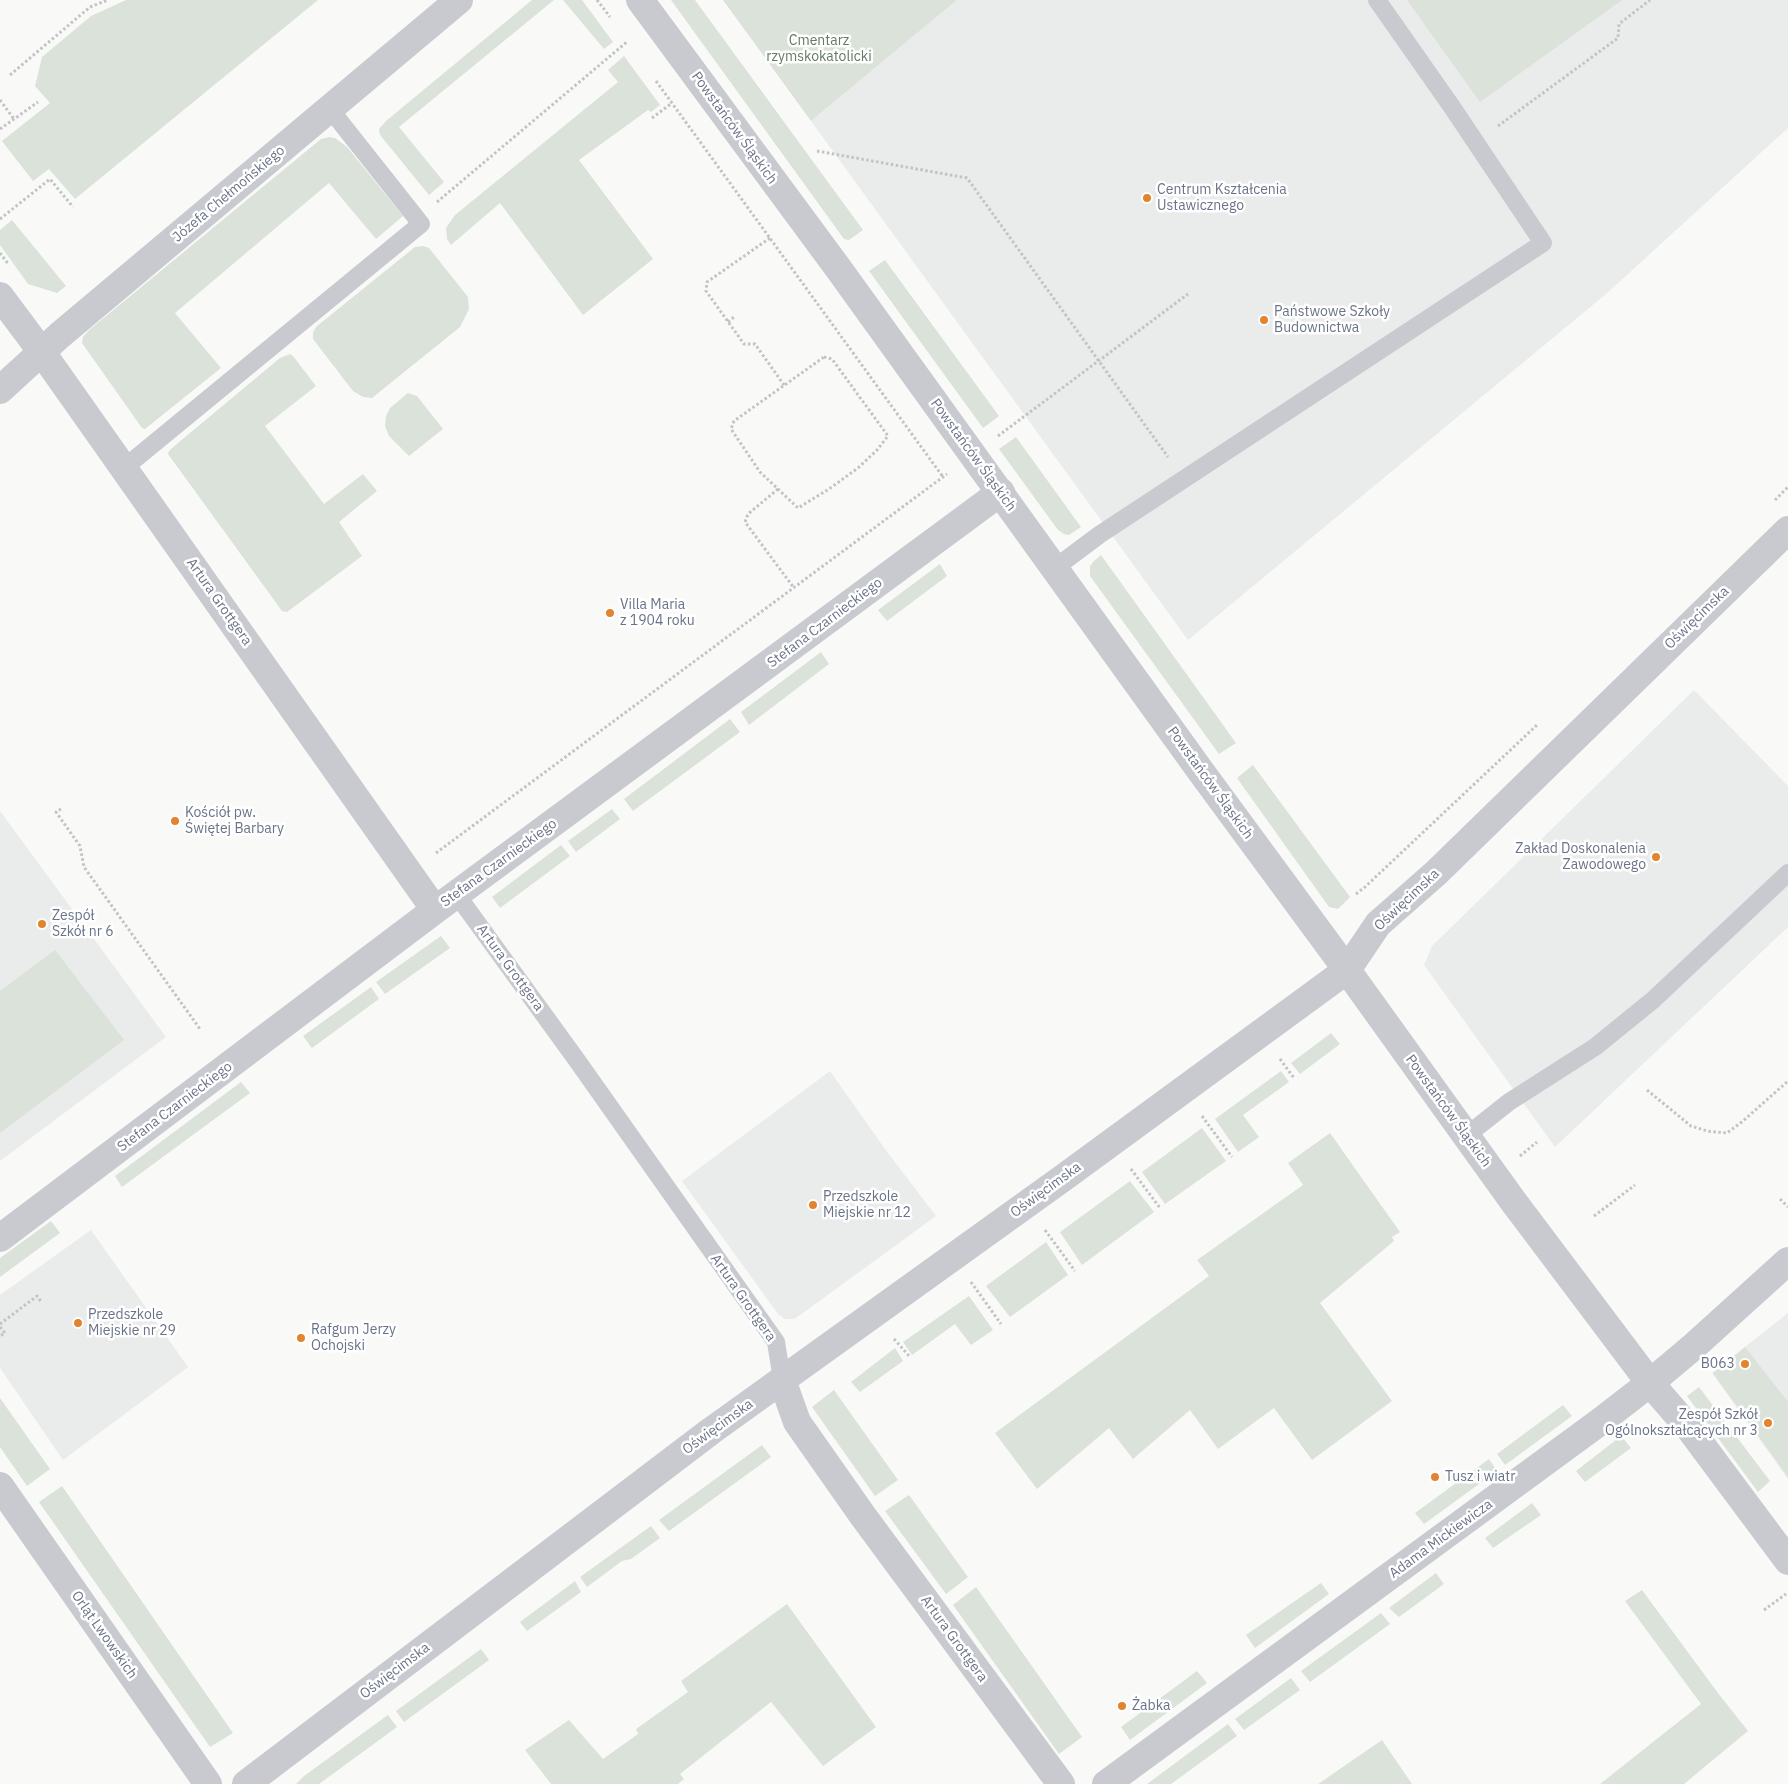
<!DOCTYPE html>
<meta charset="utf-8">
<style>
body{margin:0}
canvas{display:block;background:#f9faf8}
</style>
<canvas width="1788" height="1784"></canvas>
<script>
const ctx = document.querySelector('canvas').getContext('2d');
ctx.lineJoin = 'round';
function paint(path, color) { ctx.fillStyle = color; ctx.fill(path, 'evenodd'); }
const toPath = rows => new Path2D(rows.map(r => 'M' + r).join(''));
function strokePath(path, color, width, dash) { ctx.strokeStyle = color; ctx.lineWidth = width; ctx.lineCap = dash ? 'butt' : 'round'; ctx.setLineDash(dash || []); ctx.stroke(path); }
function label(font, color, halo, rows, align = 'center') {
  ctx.font = font + ' "IBM Plex Sans",sans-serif'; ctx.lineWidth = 5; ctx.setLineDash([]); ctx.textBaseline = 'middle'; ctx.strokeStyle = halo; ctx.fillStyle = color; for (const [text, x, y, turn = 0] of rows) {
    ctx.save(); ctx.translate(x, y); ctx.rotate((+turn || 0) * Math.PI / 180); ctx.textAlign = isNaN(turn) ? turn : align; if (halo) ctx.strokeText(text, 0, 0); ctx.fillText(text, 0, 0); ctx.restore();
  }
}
paint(toPath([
 [957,0,1788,0,1788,128,1606,294,1188,640,811,121],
 [1694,690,1788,786,1788,927,1555,1147,1424,965,1432,946],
 [0,811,166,1037,0,1161],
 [830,1071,885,1149,936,1216,803,1313,794,1319,785,1319,778,1314,682,1181],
 [91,1230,188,1367,63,1460,0,1368,0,1295],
 [1788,1313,1788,1479,1712,1373]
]), '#eaebeb');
paint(toPath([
 [126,0,318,0,75,199,49,169,33,181,2,141,50,103,35,86,42,57,91,16],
 [532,0,554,0,399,127,444,182,429,195,380,135,379,129,386,121],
 [563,0,582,0,613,42,604,49],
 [671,0,695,0,863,230,849,240,844,239],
 [723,0,957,0,811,121],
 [1407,0,1622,0,1480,102],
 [624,56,660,105,651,112,648,110,579,160,653,259,583,315,500,203,451,245,447,239,446,228,455,215,618,82,608,70],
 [329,137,335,138,347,147,403,216,376,239,329,183,175,313,221,368,145,429,142,428,82,343,83,337,89,330,321,139],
 [12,220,66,286,57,293,28,284,0,245,0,230],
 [423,246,429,248,468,297,469,309,460,327,372,398,363,397,353,391,346,382,313,339,313,332,317,326,415,247],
 [885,260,999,416,983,428,869,271],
 [290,354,293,356,316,386,265,426,324,504,363,474,377,491,339,522,362,556,287,612,282,611,168,454,169,451,172,448,280,358],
 [408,393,417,396,443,429,409,456,389,436,385,426,386,416,390,408],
 [1016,437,1081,527,1069,535,1064,534,1058,530,999,449],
 [1101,555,1236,743,1219,754,1090,576,1090,566,1094,561],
 [940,564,947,576,887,621,878,610],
 [821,652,829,664,749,725,741,712],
 [730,719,740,732,633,811,624,799],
 [1253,765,1350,897,1338,909,1329,907,1237,778],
 [612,809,620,819,576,852,568,841],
 [561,845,570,856,500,908,492,897],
 [441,936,450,948,385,994,376,982],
 [55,950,124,1040,0,1133,0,991],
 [371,987,379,999,312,1048,303,1036],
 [1331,1033,1340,1044,1300,1074,1291,1063],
 [1281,1071,1289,1082,1243,1115,1259,1137,1238,1152,1215,1119],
 [241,1082,250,1093,122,1187,115,1176],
 [1202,1128,1226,1161,1165,1204,1142,1172],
 [1330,1133,1400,1232,1392,1237,1394,1241,1320,1303,1392,1401,1312,1460,1274,1408,1218,1449,1190,1410,1133,1459,1109,1428,1037,1489,995,1433,1209,1276,1197,1260,1303,1185,1288,1163],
 [1130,1181,1154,1212,1082,1265,1060,1232],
 [51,1221,60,1233,0,1277,0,1258],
 [1046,1242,1068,1275,1010,1317,986,1286],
 [969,1296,993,1330,971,1345,955,1324,912,1355,903,1342],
 [1745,1347,1788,1402,1788,1477,1713,1373],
 [895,1348,903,1361,860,1392,851,1382],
 [1699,1387,1770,1481,1758,1492,1687,1396],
 [834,1390,898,1480,875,1496,812,1407],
 [0,1398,50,1469,27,1486,0,1447],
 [1563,1405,1572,1416,1505,1465,1497,1454],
 [1621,1436,1631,1448,1585,1482,1576,1471],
 [762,1445,771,1457,669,1531,659,1520],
 [1489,1459,1497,1471,1424,1524,1415,1513],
 [62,1486,233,1733,210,1747,39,1502],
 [909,1495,968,1577,946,1594,885,1511],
 [1532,1503,1541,1515,1493,1548,1485,1538],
 [651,1526,660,1538,631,1559,622,1561,587,1587,580,1577],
 [1436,1573,1444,1584,1399,1617,1389,1608],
 [575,1581,581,1592,527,1631,520,1622],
 [1321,1583,1329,1594,1255,1648,1246,1635],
 [976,1587,1082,1737,1059,1754,953,1605],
 [1642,1590,1718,1693,1748,1731,1684,1784,1600,1784,1701,1704,1625,1601],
 [787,1604,876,1727,823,1766,771,1702,680,1774,684,1779,678,1784,551,1784,525,1750,569,1720,603,1759,638,1734,636,1729,688,1692,681,1681],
 [1381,1613,1390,1624,1310,1682,1301,1671],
 [481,1649,489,1660,404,1722,396,1711],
 [1197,1671,1207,1683,1130,1740,1121,1727],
 [1291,1678,1300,1690,1244,1730,1235,1719],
 [388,1715,397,1727,319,1784,296,1784,304,1776],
 [1228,1724,1237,1736,1171,1784,1147,1784],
 [1382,1740,1412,1784,1318,1784]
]), '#dae2d9');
strokePath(toPath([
 [597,0,610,17],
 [10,75,90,7,108,0],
 [656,81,943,477],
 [0,100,14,119],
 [652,118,672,103],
 [1498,126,1618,38,1619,24,1650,0],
 [0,129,38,102],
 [817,151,967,178,1168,457],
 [437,202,628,41],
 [0,219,50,179,73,207],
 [770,238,707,282,706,291,744,344,755,344,784,385],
 [0,253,9,265],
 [728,322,735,316],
 [824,357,832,359,888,436,877,450,858,468,829,489,798,508,760,472,731,429,734,421,824,357],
 [998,436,1188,294],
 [778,489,748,514,745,522,794,588],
 [1775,500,1788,487],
 [61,809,56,812,80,846,84,867,200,1029],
 [436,853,947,474],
 [1356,894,1365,887,1538,724],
 [1280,1059,1294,1078],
 [1647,1090,1691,1126,1707,1131,1727,1133,1743,1121,1788,1081],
 [1202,1116,1232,1157],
 [1520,1156,1537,1142],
 [1131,1169,1160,1208],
 [1780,1199,1788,1207],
 [1594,1216,1635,1185],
 [1045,1230,1075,1271],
 [971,1282,1001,1324],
 [0,1324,37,1296,42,1303],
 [0,1327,5,1333,0,1336],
 [894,1339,910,1357],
 [1764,1610,1786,1594]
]), '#c2c3c6', 3, [2.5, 2.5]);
strokePath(toPath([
 [124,468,421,224,330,109],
 [1055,568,1099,535,1543,243,1452,107,1377,0],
 [457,895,576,1059,776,1342,782,1380],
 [1466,1136,1509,1102,1595,1047,1653,1000,1788,873]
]), '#c8cacf', 18);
strokePath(toPath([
 [0,296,41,351,435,910],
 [0,390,60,335,459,0],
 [0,1238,435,910,1001,492],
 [782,1380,797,1422,863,1516,1061,1784],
 [0,1486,208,1784],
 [246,1784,711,1431,1063,1178,1347,970,1378,924,1436,873,1788,530],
 [1106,1784,1601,1421,1650,1383,1694,1346,1788,1261]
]), '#c8cacf', 28);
strokePath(toPath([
 [640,0,838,268,1202,773,1347,970,1513,1201,1650,1383,1689,1428,1788,1561]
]), '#c8cacf', 28);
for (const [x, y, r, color] of [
 [1147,198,5,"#e2842f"],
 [1264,320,5,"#e2842f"],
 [610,613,5,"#e2842f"],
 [175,821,5,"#e2842f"],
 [1656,857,5,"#e2842f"],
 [42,924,5,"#e2842f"],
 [813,1205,5,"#e2842f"],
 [78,1323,5,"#e2842f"],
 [301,1338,5,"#e2842f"],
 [1745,1364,5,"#e2842f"],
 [1768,1423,5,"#e2842f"],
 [1435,1477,5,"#e2842f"],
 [1122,1706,5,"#e2842f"]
]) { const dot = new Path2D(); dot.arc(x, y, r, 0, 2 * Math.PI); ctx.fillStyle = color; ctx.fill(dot); strokePath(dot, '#fff', 2); }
label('14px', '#647a65', '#fff', [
 ["Cmentarz",819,41],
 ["rzymskokatolicki",819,57]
]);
label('14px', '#697388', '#fff', [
 ["Powstańców Śląskich",734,128,54],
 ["Józefa Chełmońskiego",229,194,-40],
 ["Powstańców Śląskich",973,455,54],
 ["Artura Grottgera",219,602,55],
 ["Oświęcimska",1697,618,-44],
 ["Stefana Czarnieckiego",825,623,-37],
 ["Powstańców Śląskich",1210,783,54],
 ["Stefana Czarnieckiego",499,863,-36],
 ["Oświęcimska",1407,900,-43],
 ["Artura Grottgera",510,968,54],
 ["Stefana Czarnieckiego",175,1107,-37],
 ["Powstańców Śląskich",1448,1111,54],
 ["Oświęcimska",1046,1190,-36],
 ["Artura Grottgera",743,1298,55],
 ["Oświęcimska",718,1427,-36],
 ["Adama Mickiewicza",1441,1539,-36],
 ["Orląt Lwowskich",104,1635,55],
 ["Artura Grottgera",954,1639,54],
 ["Oświęcimska",395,1671,-37]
]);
label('14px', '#697388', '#fff', [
 ["Centrum Kształcenia",1157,190],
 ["Ustawicznego",1157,206],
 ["Państwowe Szkoły",1274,312],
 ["Budownictwa",1274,328],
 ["Villa Maria",620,605],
 ["z 1904 roku",620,621],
 ["Kościół pw.",185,813],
 ["Świętej Barbary",185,829],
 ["Zakład Doskonalenia",1646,849,"right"],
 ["Zawodowego",1646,865,"right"],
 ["Zespół",52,916],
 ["Szkół nr 6",52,932],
 ["Przedszkole",823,1197],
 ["Miejskie nr 12",823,1213],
 ["Przedszkole",88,1315],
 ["Miejskie nr 29",88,1331],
 ["Rafgum Jerzy",311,1330],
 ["Ochojski",311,1346],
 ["B063",1735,1364,"right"],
 ["Zespół Szkół",1758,1415,"right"],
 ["Ogólnokształcących nr 3",1758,1431,"right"],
 ["Tusz i wiatr",1445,1477],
 ["Żabka",1132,1706]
], 'left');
</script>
